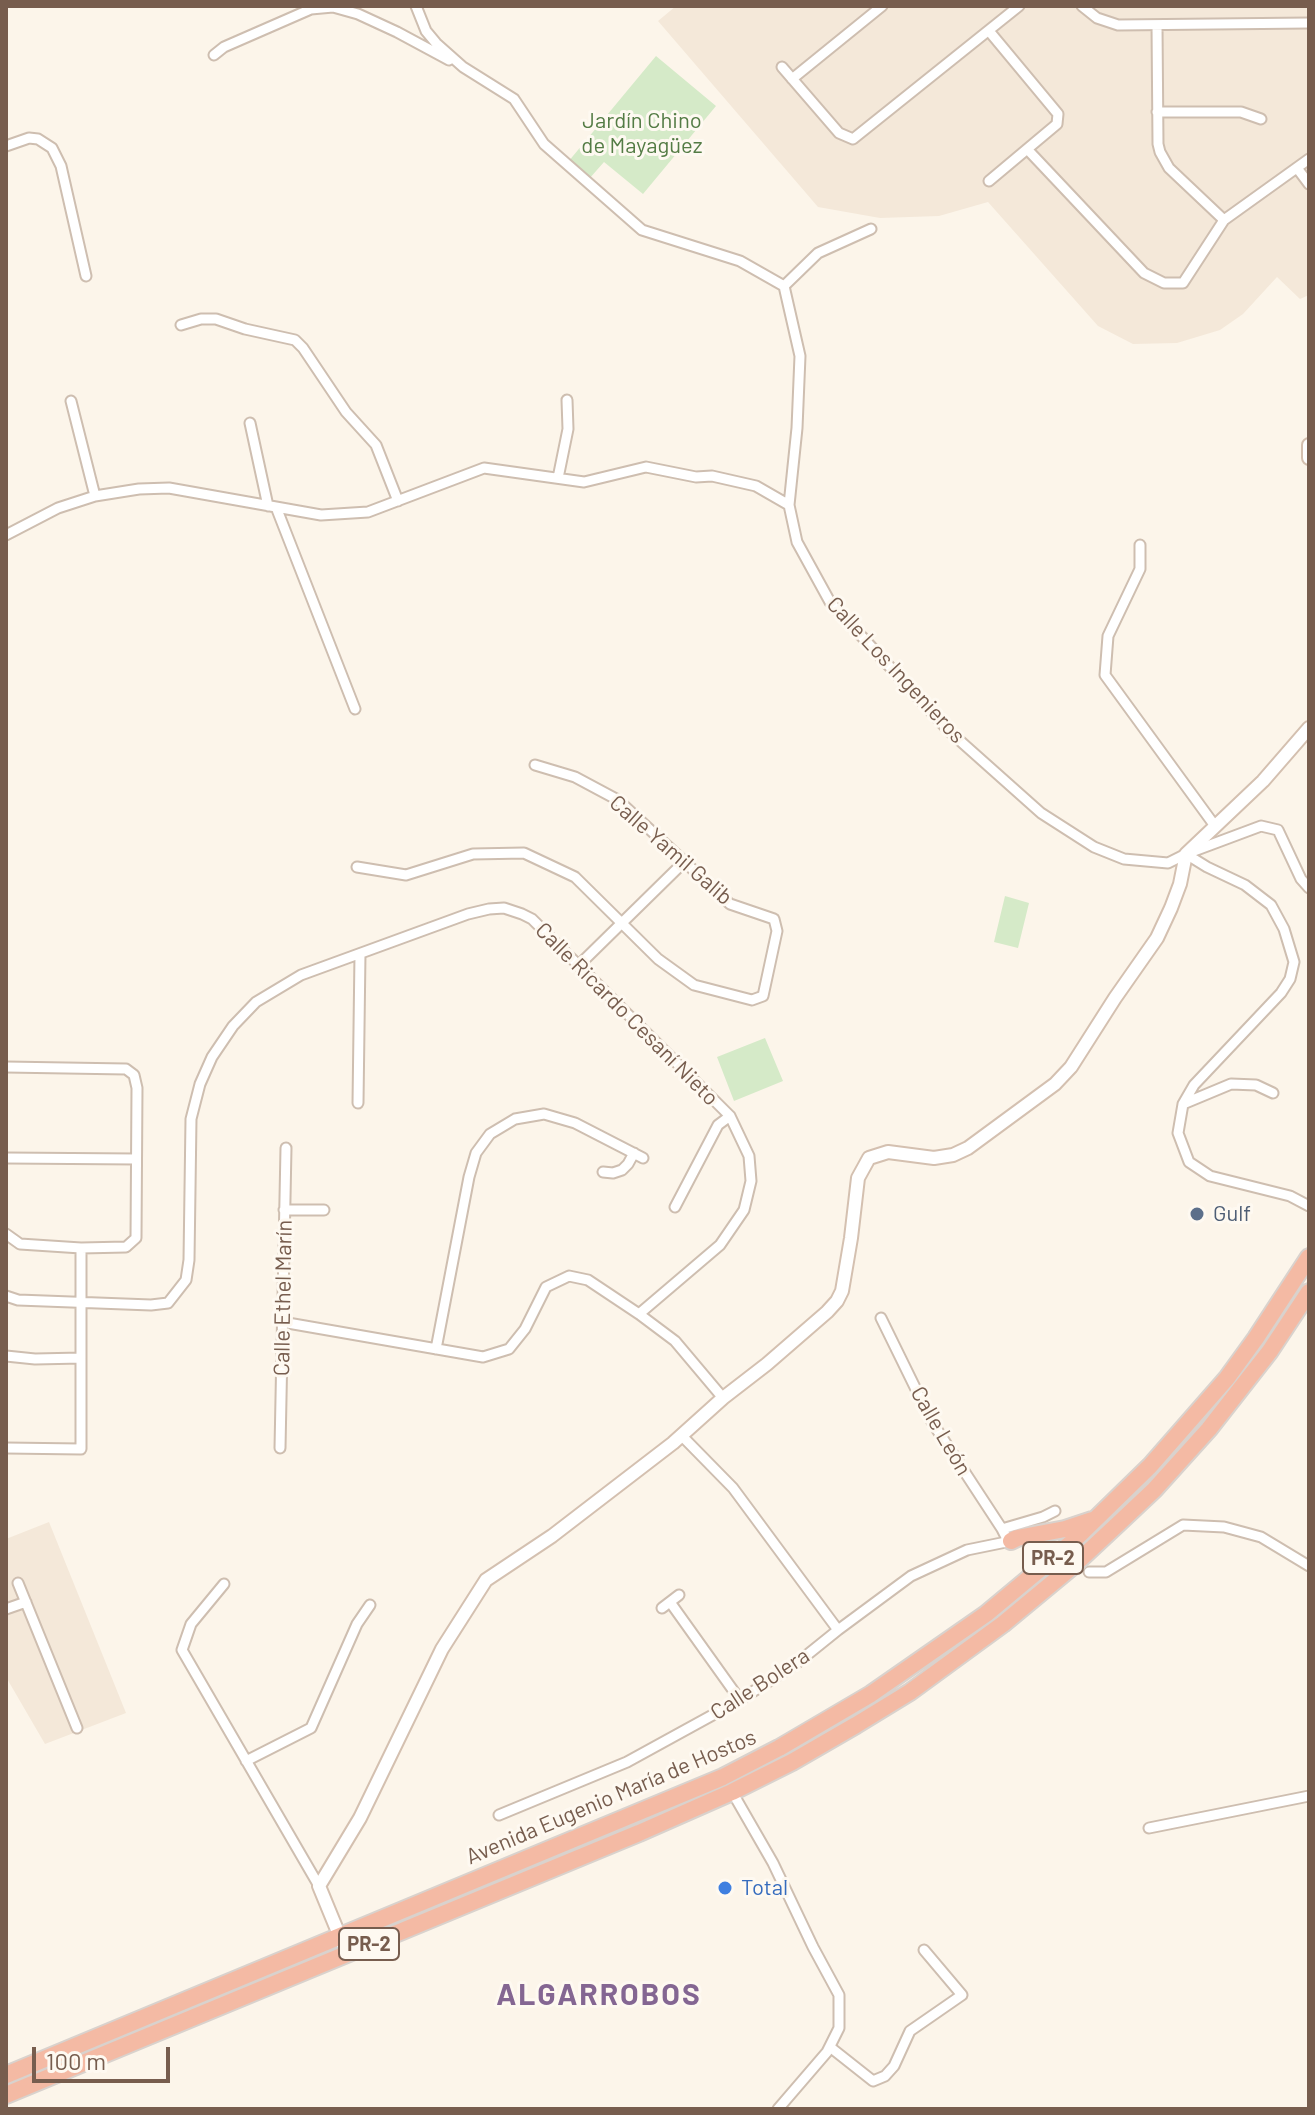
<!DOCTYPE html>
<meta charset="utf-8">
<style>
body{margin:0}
#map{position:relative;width:1315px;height:2115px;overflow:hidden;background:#fcf5ea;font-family:Barlow,sans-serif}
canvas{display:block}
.frame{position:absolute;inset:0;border:8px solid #775d4e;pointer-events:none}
.scale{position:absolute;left:32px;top:2047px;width:138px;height:36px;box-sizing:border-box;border:4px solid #775d4e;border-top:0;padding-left:10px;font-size:24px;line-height:28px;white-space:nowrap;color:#775d4e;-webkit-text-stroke:6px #fef9f1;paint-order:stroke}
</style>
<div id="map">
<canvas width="1315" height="2115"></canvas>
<div class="frame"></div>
<div class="scale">100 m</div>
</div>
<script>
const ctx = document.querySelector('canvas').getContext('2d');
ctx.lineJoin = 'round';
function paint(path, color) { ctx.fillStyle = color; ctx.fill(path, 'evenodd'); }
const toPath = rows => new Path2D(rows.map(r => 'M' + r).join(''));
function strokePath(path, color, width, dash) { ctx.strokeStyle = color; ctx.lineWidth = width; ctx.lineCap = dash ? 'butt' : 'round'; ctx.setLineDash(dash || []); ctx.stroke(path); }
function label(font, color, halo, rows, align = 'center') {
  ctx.font = font + ' Barlow,sans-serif'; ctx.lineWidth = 6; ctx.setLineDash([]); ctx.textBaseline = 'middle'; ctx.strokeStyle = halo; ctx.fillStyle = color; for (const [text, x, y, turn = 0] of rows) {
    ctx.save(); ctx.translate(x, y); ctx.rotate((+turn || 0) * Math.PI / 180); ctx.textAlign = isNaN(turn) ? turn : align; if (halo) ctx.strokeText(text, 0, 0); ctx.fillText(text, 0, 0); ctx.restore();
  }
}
paint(toPath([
 [676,6,1309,6,1309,295,1300,299,1277,277,1243,314,1220,330,1177,343,1133,344,1098,326,988,202,939,216,880,218,818,207,658,21],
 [49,1522,126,1713,45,1744,6,1677,6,1539]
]), '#f4e8d9');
paint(toPath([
 [656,56,716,106,643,194,604,162,589,179,568,162],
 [1005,896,1029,903,1018,948,994,942],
 [765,1038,783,1081,734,1101,717,1057]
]), '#d5eac8');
const street = toPath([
 [416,6,426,31,436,43,463,67,514,99,544,144,642,230,740,261,784,286,800,356,797,428,789,505,797,542,830,602,949,731,1041,813,1094,847,1124,859,1168,863,1186,854,1261,826,1278,830,1301,879,1309,888],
 [1082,6,1097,18,1118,25,1309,23],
 [1157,25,1158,144,1160,152,1169,168,1224,220],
 [989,31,1058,114,1057,124,989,181],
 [214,55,224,47,311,9,333,7,358,14,397,32,449,60],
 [782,67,839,133,853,139,1019,6],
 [792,79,882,6],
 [1157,112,1241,112,1261,119],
 [6,146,29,138,38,139,52,148,61,166,86,276],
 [1027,149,1144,273,1164,283,1183,283,1224,220,1309,159],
 [1297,168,1309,184],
 [784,286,818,253,871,229],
 [181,325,201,319,216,319,245,329,295,340,303,348,346,412,376,445,398,501],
 [71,401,95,496],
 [250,423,268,506],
 [558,478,568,429,567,400],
 [276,507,355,709],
 [6,535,58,508,95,496,139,489,169,488,321,515,368,512,484,468,584,482,646,467,696,477,712,476,756,486,789,505],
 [1140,545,1140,569,1108,636,1105,675,1215,826],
 [357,867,406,875,473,854,524,853,575,877,658,959,694,985,752,1000,763,996,777,931,774,919,730,904,618,800,575,777,535,765],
 [579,965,685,861],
 [6,1067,126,1069,134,1075,137,1088,136,1238,126,1247,81,1248,20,1244,6,1234],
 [1273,1093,1256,1085,1231,1084,1183,1104,1178,1133,1189,1162,1210,1176,1290,1196,1309,1206],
 [358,1103,360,954],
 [1183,1104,1194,1085,1281,993,1290,979,1294,962,1284,929,1271,905,1245,885,1207,867,1186,854],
 [6,1158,136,1159],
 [603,1172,613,1173,622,1170,628,1164,634,1153],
 [675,1207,718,1125,730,1116],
 [284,1210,324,1210],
 [6,1296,18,1300,151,1305,168,1303,186,1280,189,1260,191,1119,200,1084,212,1057,233,1026,256,1002,301,975,468,914,489,909,504,908,522,914,532,919,730,1116,749,1156,751,1181,744,1210,720,1245,639,1314],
 [881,1318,932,1422,1002,1529,1008,1541],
 [282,1322,483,1357,509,1349,525,1329,546,1287,569,1276,588,1280,639,1314,675,1341,723,1398],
 [436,1349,469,1177,476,1153,490,1134,515,1119,544,1114,575,1123,643,1158],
 [6,1356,35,1359,81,1358],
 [682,1436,733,1488,838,1630],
 [6,1448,81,1449,81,1248],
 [280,1448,286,1148],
 [1002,1529,1043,1517,1055,1511],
 [1089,1572,1106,1572,1183,1525,1224,1527,1261,1537,1309,1566],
 [18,1583,77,1728],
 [224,1584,191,1624,182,1650,319,1886],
 [670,1602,740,1700],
 [662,1608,679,1595],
 [6,1609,26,1602],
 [246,1761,311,1728,357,1624,370,1605],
 [731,1790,773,1863,813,1947,839,1995,839,2028,827,2052,778,2109],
 [499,1815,627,1762,740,1700,797,1663,838,1630,911,1576,967,1550,1011,1541],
 [1149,1828,1309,1796],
 [830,2047,873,2081,885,2076,894,2066,910,2031,962,1995,924,1950]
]);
const secondary = toPath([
 [1309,445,1309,458],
 [347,1954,319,1886,360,1818,442,1649,486,1580,552,1536,673,1443,723,1398,767,1364,827,1312,837,1301,842,1291,851,1238,858,1178,869,1158,888,1152,934,1158,953,1155,968,1148,1055,1084,1071,1067,1115,998,1157,938,1171,908,1180,884,1186,854,1263,781,1309,728]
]);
const highway = toPath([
 [1011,1541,1017,1538,1065,1529,1092,1520],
 [6,2075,723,1777,779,1748,871,1694,986,1614,1070,1544,1150,1466,1227,1378,1256,1338,1309,1257],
 [6,2095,639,1833,732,1792,792,1762,856,1725,910,1692,1003,1624,1073,1566,1119,1523,1154,1490,1209,1429,1270,1351,1309,1292]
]);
strokePath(street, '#cebeb0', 13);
strokePath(secondary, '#d4c0b0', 16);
strokePath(highway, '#d9d2cd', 20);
strokePath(street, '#fff', 9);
strokePath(secondary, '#fff', 12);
strokePath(highway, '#f4baa4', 16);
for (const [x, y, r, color] of [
 [1197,1214,8,"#5c6f8a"],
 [725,1888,8,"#3f7fe0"]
]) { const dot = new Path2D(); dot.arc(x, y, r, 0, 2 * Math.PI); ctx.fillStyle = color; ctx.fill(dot); strokePath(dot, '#fef9f1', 3); }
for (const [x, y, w] of [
 [1053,1558,60],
 [369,1944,60]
]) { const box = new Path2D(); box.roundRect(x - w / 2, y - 16, w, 32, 6); ctx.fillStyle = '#fef9f1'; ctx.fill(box); strokePath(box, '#775d4e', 2); }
label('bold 20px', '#775d4e', null, [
 ["PR-2",1053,1558],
 ["PR-2",369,1944]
]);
label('22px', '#547c45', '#fef9f1', [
 ["Jardín Chino",642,121],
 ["de Mayagüez",642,146]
]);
label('22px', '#775d4e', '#fef9f1', [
 ["Calle Los Ingenieros",896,670,47],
 ["Calle Yamil Galib",671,850,41],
 ["Calle Ricardo Cesaní Nieto",627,1014,45],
 ["Calle Ethel Marín",283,1298,-89],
 ["Calle León",941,1431,60],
 ["Calle Bolera",760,1684,-33],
 ["Avenida Eugenio María de Hostos",611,1797,-23]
]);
label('22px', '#4e5e75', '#fef9f1', [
 ["Gulf",1213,1214]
], 'left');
label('22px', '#366cbe', '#fef9f1', [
 ["Total",741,1888]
], 'left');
ctx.letterSpacing = '2px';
label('bold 30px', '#846692', '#fef9f1', [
 ["ALGARROBOS",599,1995]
]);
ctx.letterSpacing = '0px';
</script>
